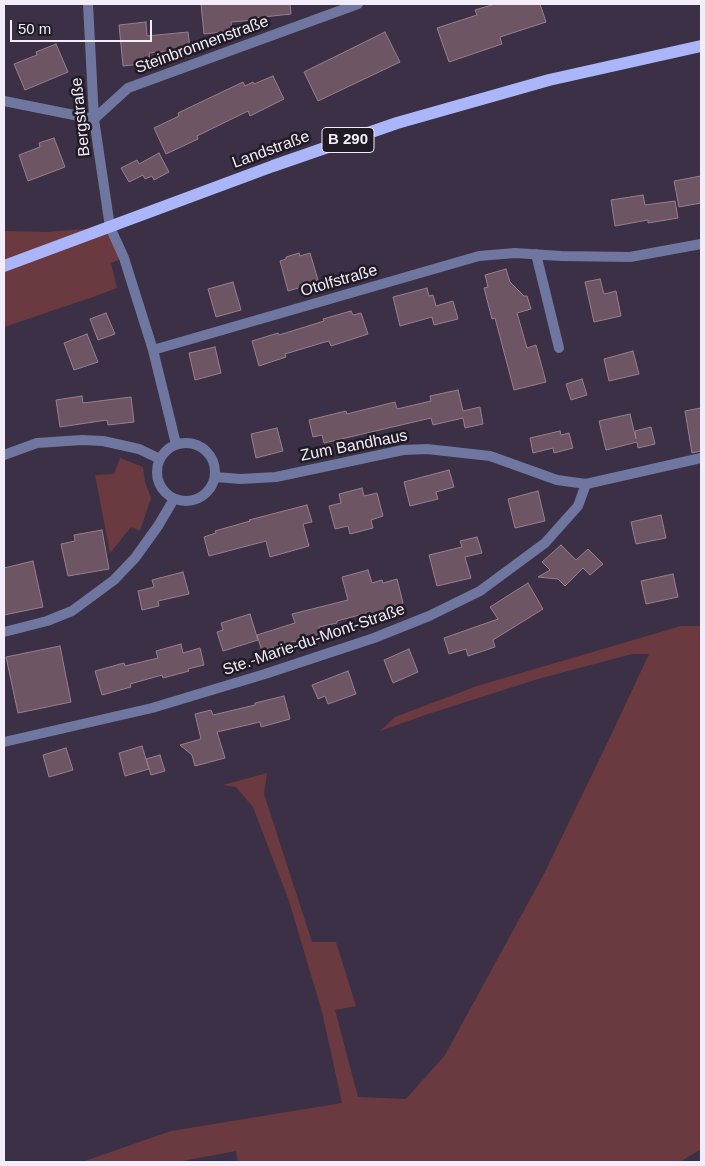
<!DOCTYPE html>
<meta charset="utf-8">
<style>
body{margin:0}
#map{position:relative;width:705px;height:1166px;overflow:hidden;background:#3b3045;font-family:Arial,sans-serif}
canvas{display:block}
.frame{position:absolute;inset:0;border:5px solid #f3ecfa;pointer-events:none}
.scale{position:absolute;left:10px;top:20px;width:142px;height:22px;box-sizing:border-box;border:2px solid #f3ecfa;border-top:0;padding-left:6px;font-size:15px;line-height:18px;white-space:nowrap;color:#f3ecfa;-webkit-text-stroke:4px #201b24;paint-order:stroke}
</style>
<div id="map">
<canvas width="705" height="1166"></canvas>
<div class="frame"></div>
<div class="scale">50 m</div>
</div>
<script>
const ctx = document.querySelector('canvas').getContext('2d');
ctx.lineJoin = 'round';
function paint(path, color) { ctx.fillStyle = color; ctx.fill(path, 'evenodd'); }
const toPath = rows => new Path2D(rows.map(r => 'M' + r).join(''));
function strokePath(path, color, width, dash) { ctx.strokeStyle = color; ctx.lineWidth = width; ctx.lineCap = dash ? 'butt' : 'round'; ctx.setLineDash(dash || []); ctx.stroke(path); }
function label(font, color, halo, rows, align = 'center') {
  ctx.font = font + ' Arial,sans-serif'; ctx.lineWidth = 5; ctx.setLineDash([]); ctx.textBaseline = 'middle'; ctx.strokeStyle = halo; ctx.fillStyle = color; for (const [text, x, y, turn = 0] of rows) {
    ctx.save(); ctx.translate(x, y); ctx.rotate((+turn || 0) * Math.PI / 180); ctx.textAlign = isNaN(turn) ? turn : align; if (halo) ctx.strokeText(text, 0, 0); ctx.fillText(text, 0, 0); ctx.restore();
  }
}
paint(toPath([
 [110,227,124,258,111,263,117,288,93,297,4,327,4,231,46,232],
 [120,458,143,467,145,482,151,498,140,531,131,527,110,553,95,475,114,474],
 [681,626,701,626,701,1149,680,1162,238,1162,236,1151,177,1162,82,1162,171,1131,342,1103,322,1012,289,901,253,807,236,787,223,785,267,773,264,794,312,942,336,942,356,1006,335,1010,358,1097,406,1099,445,1055,545,872,613,731,649,654,632,654,538,679,428,714,380,731,395,717,477,686]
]), '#6b3a40');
const building = toPath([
 [201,4,290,4,291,14,254,18,255,20,231,22,232,31,204,34,201,4],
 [495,4,540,4,546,22,500,37,502,44,449,62,437,28,477,15,475,10,495,4],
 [146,22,147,36,188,32,190,49,149,53,150,63,123,66,119,25,146,22],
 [385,32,400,62,318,101,304,72,385,32],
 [56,44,68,72,25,90,14,64,37,55,36,52,56,44],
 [273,76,284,99,250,116,248,111,197,136,198,139,166,154,154,128,179,116,178,113,243,82,245,86,253,82,254,84,273,76],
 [54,138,65,167,28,181,19,155,40,147,39,143,54,138],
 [159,153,169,172,154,180,152,176,145,179,143,175,129,182,121,168,137,160,139,164,159,153],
 [701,176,701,203,679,207,674,181,701,176],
 [643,195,645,205,675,201,678,218,648,223,648,220,615,226,611,200,643,195],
 [299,253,300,256,310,253,318,280,308,283,308,285,288,291,280,261,286,259,286,257,299,253],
 [506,269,510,282,524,296,527,296,531,309,517,313,527,348,536,345,546,382,514,390,495,318,492,319,484,288,488,287,485,275,506,269],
 [600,279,604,294,616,291,621,316,594,322,585,282,600,279],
 [233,282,241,310,216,317,208,289,233,282],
 [427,288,429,296,433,295,436,306,453,301,458,319,434,325,432,317,400,326,393,297,427,288],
 [351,311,353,315,361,313,368,334,331,346,329,341,325,342,285,354,286,357,259,366,252,341,278,333,279,335,324,321,323,319,351,311],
 [106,313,115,334,98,340,90,319,106,313],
 [87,334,98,362,74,370,64,343,87,334],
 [215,347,221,373,195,380,189,353,215,347],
 [633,351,639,374,609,381,604,359,633,351],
 [582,379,587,395,571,400,566,384,582,379],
 [458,390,463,411,480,407,483,424,465,428,463,418,433,425,431,418,324,443,322,435,313,437,309,420,346,411,347,414,395,402,397,409,431,401,430,396,458,390],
 [82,396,83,403,131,397,134,422,108,425,107,420,60,427,56,400,82,396],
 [701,408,701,451,692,453,685,411,701,408],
 [630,414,636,439,635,431,651,427,655,444,638,448,637,442,606,450,599,421,630,414],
 [277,428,283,451,256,458,251,434,277,428],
 [560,431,561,435,569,433,573,448,554,453,553,448,533,453,530,438,560,431],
 [449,470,454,487,436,492,438,499,410,506,404,482,449,470],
 [362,488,364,496,377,493,383,516,371,520,373,528,350,534,348,526,335,529,329,506,341,503,339,494,362,488],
 [538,491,545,521,515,528,508,499,538,491],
 [307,505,312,522,303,524,309,546,270,557,266,541,209,556,204,537,216,533,215,531,250,521,249,520,307,505],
 [661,515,666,538,636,544,631,522,661,515],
 [102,530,109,569,68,576,61,544,75,541,74,535,102,530],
 [477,537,482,553,465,557,471,578,437,586,429,555,462,547,460,541,477,537],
 [561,545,576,560,588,549,603,564,590,575,583,568,565,586,558,579,538,577,550,570,542,562,561,545],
 [33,561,43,607,4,615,4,568,33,561],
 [368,570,372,583,382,580,383,583,397,579,403,603,389,607,389,610,368,616,367,613,337,621,337,623,319,627,322,635,296,642,295,641,262,651,257,635,295,623,292,614,348,600,342,577,368,570],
 [183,572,189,594,158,601,159,606,142,610,138,591,154,587,152,580,183,572],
 [673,574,678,597,646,604,641,581,673,574],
 [528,583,543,609,493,640,495,647,468,656,466,649,449,654,444,638,498,619,490,607,528,583],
 [250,614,258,640,223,651,217,632,223,630,221,623,250,614],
 [181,644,183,653,200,648,204,665,188,669,189,671,163,678,162,675,130,684,131,687,102,695,95,671,124,663,125,666,158,658,156,651,181,644],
 [60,646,71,702,18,713,6,657,60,646],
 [409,649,418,672,393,683,384,660,409,649],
 [348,671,356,694,328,704,325,696,318,699,312,685,348,671],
 [284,696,290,719,261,727,260,722,217,732,225,758,195,766,192,755,180,745,201,739,195,714,211,710,213,715,255,705,255,703,284,696],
 [142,746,149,769,125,776,119,753,142,746],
 [66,748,73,770,49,777,43,755,66,748],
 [160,755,165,771,151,775,146,759,160,755]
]);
paint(building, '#6d5564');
strokePath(building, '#997f8f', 1);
strokePath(toPath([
 [88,4,94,119,110,227,124,258,153,350,176,444],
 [4,101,94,119,128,88,358,4],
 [536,254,559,348],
 [153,350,479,256,515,253,561,256,630,257,701,244],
 '157 472a29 29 0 1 1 58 0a29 29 0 1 1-58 0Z',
 [4,455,37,443,82,440,103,441,139,449,160,459],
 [215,477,241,479,276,477,403,450,427,449,490,456,557,480,586,484,701,458],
 [4,632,47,621,72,611,114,580,135,558,158,526,174,499],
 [4,742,152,708,265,674,374,638,429,616,480,591,545,543,578,506,586,484]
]), '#6f769f', 10);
strokePath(toPath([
 [4,266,273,166,397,123,549,80,701,46]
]), '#abb6fa', 12);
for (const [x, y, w] of [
 [348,140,52]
]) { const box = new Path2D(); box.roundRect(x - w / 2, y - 12.5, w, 25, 4); ctx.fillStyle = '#201b24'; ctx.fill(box); strokePath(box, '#f3ecfa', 1); }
label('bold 15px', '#f3ecfa', null, [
 ["B 290",348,140]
]);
label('16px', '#f3ecfa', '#201b24', [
 ["Steinbronnenstraße",202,45,-20],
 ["Bergstraße",81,117,-96],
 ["Landstraße",271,150,-20],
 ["Otolfstraße",339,281,-16],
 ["Zum Bandhaus",354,446,-11],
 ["Ste.-Marie-du-Mont-Straße",314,640,-19]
]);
</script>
